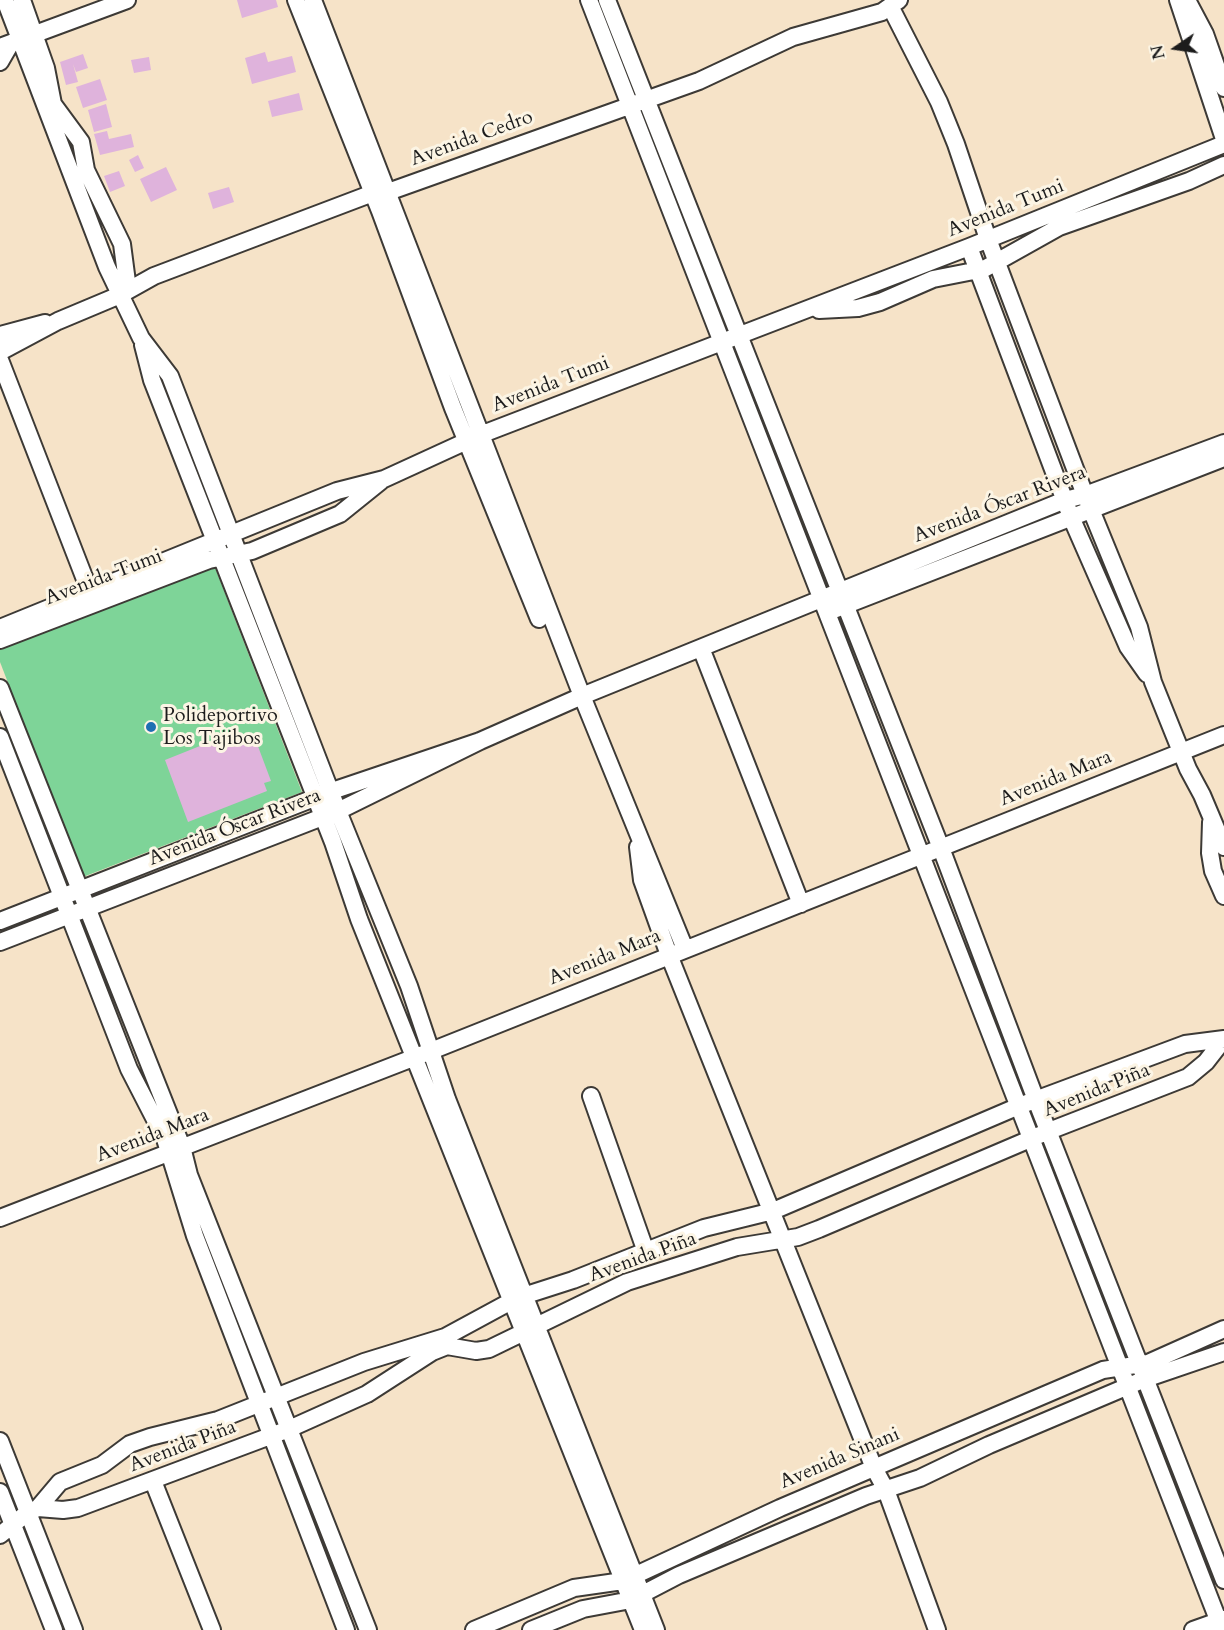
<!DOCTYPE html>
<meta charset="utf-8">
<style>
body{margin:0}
#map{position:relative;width:1224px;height:1630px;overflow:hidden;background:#f6e3c8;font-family:Cardo,serif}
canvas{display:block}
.north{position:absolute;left:1146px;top:18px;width:60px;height:60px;-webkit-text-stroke:4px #fcf5e5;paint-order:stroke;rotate:257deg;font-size:16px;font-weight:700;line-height:24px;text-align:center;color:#1c1c1c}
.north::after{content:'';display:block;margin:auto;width:21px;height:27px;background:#1c1c1c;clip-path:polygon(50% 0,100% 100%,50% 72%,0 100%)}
</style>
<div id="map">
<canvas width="1224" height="1630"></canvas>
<div class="north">N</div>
</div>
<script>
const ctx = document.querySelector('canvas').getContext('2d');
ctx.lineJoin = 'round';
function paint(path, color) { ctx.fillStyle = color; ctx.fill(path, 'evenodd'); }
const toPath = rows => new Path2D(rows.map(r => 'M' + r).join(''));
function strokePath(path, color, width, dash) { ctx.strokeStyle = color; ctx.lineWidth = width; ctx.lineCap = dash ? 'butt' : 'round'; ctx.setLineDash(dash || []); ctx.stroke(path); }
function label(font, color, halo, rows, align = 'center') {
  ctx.font = font + ' Cardo,serif'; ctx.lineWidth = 6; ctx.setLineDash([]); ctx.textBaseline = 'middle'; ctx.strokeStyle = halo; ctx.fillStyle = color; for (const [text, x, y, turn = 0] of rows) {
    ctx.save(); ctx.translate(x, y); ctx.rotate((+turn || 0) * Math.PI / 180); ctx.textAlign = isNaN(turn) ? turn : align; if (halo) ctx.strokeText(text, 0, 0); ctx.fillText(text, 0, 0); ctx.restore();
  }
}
paint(toPath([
 [214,565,302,792,83,877,0,662,0,648]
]), '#7ed498');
paint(toPath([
 [237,0,276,0,278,7,242,18],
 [265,52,268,62,292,56,296,72,252,84,245,58],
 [83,54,88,68,76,72,73,64,78,82,66,85,60,62],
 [149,57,151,70,134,73,131,60],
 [100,79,107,100,83,108,76,87],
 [299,93,303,110,272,117,268,101],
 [106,104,112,127,94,132,88,110],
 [107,131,109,139,131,134,134,147,100,155,94,134],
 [138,155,144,168,135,172,129,160],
 [166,167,177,190,151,202,140,179],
 [119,171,125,186,110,192,104,176],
 [229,187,234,202,213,209,208,193],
 [235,732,237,738,245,735,249,744,256,741,271,781,264,783,267,791,188,822,165,760]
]), '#dfb3dc');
const minor = toPath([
 [5,0,107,267,141,338,170,376,338,811,409,986,447,1099,656,1630],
 [22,0,46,68,53,104,81,142,86,170,122,244,127,282,120,295],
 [296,0,380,211,453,408,539,619],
 [313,0,582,696,685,949],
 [589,0,1222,1630],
 [607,0,941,848,1036,1100,1224,1580],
 [1178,0,1224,139],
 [1187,0,1205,34,1224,88],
 [891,8,939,102,956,144,988,239,1085,495,1139,627,1153,682,1188,769,1202,795,1224,847],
 [0,47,127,0],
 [0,62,11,43],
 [969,247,1071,517,1128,647,1147,674],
 [819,310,858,308,880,302,933,279,984,269,1059,227,1189,181,1224,165],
 [0,335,45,323],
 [143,345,152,380,333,842,359,919,643,1630],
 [0,352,58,321,120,295,154,276,373,193,388,192,699,81,793,37,882,12,899,0],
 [0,360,93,600],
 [836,609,1224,458],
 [0,628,337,491,384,479,480,435,969,247,1224,144],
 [0,640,209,560,252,551,340,514,381,481],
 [701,648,801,904],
 [0,688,182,1147,189,1175,368,1630],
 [0,737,129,1069,165,1139,195,1236,346,1630],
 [480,741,582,696,1065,500,1085,495,1224,443],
 [1211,822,1210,853,1213,871,1224,896],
 [638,847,642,880,669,955,874,1468,886,1490,937,1630],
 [0,921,332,791,480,741,338,811,0,942],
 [591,1096,646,1252],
 [0,1218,431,1051,1224,735],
 [0,1441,74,1630],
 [153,1481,212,1630],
 [0,1492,54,1630],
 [38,1508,60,1482,102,1465,130,1444,150,1437,218,1420,364,1362,445,1337,517,1298,573,1280,704,1228,773,1211,1019,1106,1185,1044,1224,1039],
 [0,1535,27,1513,38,1508,63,1510,78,1508,289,1429,367,1394,432,1352,447,1346,476,1351,489,1349,627,1282,737,1247,798,1237,819,1229,1049,1131,1188,1077,1206,1062,1224,1039],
 [474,1630,574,1588,623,1581,780,1508,1103,1370,1148,1363,1224,1329],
 [531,1630,583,1609,631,1600,679,1575,866,1496,920,1478,989,1445,1145,1379,1224,1352],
 [1193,1630,1224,1619]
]);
strokePath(minor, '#3d3a36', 20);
strokePath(minor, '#fff', 16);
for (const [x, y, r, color] of [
 [151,727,6,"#1f6fb2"]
]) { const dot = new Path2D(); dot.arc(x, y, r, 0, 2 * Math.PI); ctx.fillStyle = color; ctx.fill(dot); strokePath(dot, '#fcf5e5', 2); }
label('20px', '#1c1c1c', '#fcf5e5', [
 ["Avenida Cedro",472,139,-20],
 ["Avenida Tumi",1006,209,-22],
 ["Avenida Tumi",551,385,-21],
 ["Avenida Óscar Rivera",1000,505,-21],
 ["Avenida Tumi",104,578,-21],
 ["Avenida Mara",1056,779,-22],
 ["Avenida Óscar Rivera",235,828,-21],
 ["Avenida Mara",605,958,-22],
 ["Avenida Piña",1097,1091,-22],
 ["Avenida Mara",153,1136,-21],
 ["Avenida Piña",643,1258,-20],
 ["Avenida Piña",183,1447,-21],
 ["Avenida Sinani",840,1459,-23]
]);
label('20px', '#1c1c1c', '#fcf5e5', [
 ["Polideportivo",163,716],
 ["Los Tajibos",163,739]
], 'left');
</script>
